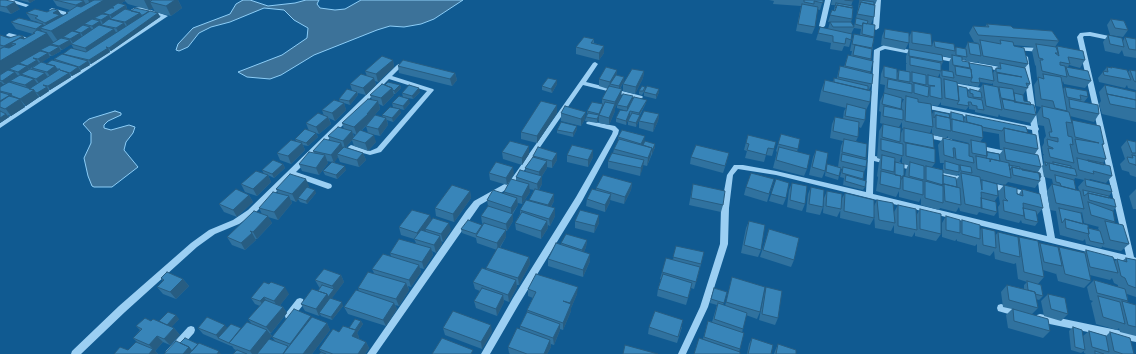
<!DOCTYPE html>
<style>
body{margin:0}
canvas{display:block;background:#105a91}
</style>
<canvas width="1136" height="354"></canvas>
<script>
const ctx = document.querySelector('canvas').getContext('2d');
ctx.lineJoin = 'round';
function paint(path, color) { ctx.fillStyle = color; ctx.fill(path, 'evenodd'); }
const toPath = rows => new Path2D(rows.map(r => 'M' + r).join(''));
function strokePath(path, color, width, dash) { ctx.strokeStyle = color; ctx.lineWidth = width; ctx.lineCap = dash ? 'butt' : 'round'; ctx.setLineDash(dash || []); ctx.stroke(path); }
const water = toPath([
 [243,0,250,0,268,6,295,3,306,0,319,0,317,4,320,8,335,10,345,9,361,0,463,0,434,19,421,24,404,27,390,26,377,30,314,55,281,75,270,79,247,77,238,72,282,55,307,38,308,28,294,20,284,10,264,8,230,22,211,27,199,33,188,47,179,51,176,50,178,44,193,28,230,14,236,4,243,0],
 [115,111,121,113,121,115,108,121,104,125,104,128,111,130,129,125,135,127,133,133,126,142,124,150,138,167,112,187,94,187,92,186,88,176,84,158,91,143,91,133,83,124,89,119,115,111]
]);
paint(water, '#3c7299');
strokePath(water, '#8ccdf7', 1);
paint(toPath([
 [4,0,13,0,29,5,26,7,4,0],
 [825,0,831,0,825,26,822,28,819,26,825,0],
 [875,0,881,0,879,28,876,30,873,28,875,0],
 [142,7,168,16,0,128,0,123,161,16,142,11,137,11,131,14,128,12,134,8,142,7],
 [52,8,77,15,78,16,75,18,50,11,49,10,52,8],
 [1090,32,1114,37,1117,39,1114,41,1090,36,1084,36,1083,37,1134,257,1136,258,1136,264,776,175,738,169,733,175,729,208,728,244,708,307,686,354,678,354,700,307,720,244,721,208,727,175,734,165,743,165,776,171,866,192,874,50,884,45,916,51,919,53,916,55,885,49,880,51,875,156,916,167,919,169,916,171,874,161,873,194,1047,236,1040,198,1032,130,924,108,921,106,924,104,1031,126,1022,57,1025,55,1028,57,1038,127,1039,129,1038,131,1048,198,1055,238,1126,255,1077,37,1080,33,1090,32],
 [9,33,37,40,38,41,35,43,7,36,6,35,9,33],
 [1016,47,1042,48,1045,50,1042,52,1014,50,1013,49,1016,47],
 [934,55,1006,68,1009,70,1006,72,932,58,931,57,934,55],
 [595,62,598,64,586,82,642,96,643,97,642,98,640,99,583,85,514,185,480,205,376,354,367,354,466,211,474,201,510,181,593,63,595,62],
 [399,64,402,66,392,76,433,89,434,90,381,152,370,155,349,149,348,147,351,145,370,151,377,148,427,91,389,79,296,172,331,184,332,186,331,188,328,189,292,176,254,214,239,224,215,234,197,247,125,312,81,354,71,354,72,351,119,306,191,243,209,230,233,220,248,210,397,65,399,64],
 [948,82,987,89,990,91,987,93,946,85,945,84,948,82],
 [589,121,615,126,619,130,618,134,582,201,519,304,490,354,481,354,513,298,576,197,612,134,613,131,611,130,587,124,586,123,587,122,589,121],
 [922,133,924,133,951,139,954,141,951,143,924,137,922,137,921,135,922,133],
 [975,145,977,145,1010,152,1013,154,1010,156,977,149,974,147,975,145],
 [932,171,934,171,966,177,970,180,966,183,934,175,932,175,931,173,932,171],
 [988,182,1029,192,1032,193,1033,195,1032,197,1029,198,985,187,984,185,985,183,988,182],
 [300,298,303,299,304,302,303,305,292,319,289,320,286,319,285,316,286,313,297,299,300,298],
 [1001,304,1022,310,1023,313,1022,316,1019,317,998,311,997,308,998,305,1001,304],
 [1040,314,1136,334,1136,342,1040,322,1037,321,1036,318,1037,315,1040,314],
 [191,326,194,327,195,330,194,333,175,354,165,354,166,351,188,327,191,326]
]), '#9bcff3');
paint(toPath([
 [0,0,20,9,11,14,0,11],
 [19,0,35,0,30,3],
 [53,0,178,0,182,8,171,16,155,12,153,8,149,10,128,4,125,1,120,4,126,5,127,9,126,9,131,11,149,11,149,12,158,13,160,17,111,51,110,51,110,52,91,64,89,64,90,65,81,70,80,70,81,71,72,76,71,76,71,77,50,90,49,89,49,91,40,97,38,96,39,97,26,106,24,105,25,107,11,116,8,115,9,117,0,123,0,35,9,38,23,36,25,39,33,34,16,29,11,22,38,23,38,22,31,20,26,13,47,12,58,10,62,16,66,14,66,13,70,10,57,6],
 [71,44,74,49,63,54,64,55,54,59,55,61,46,64,41,62,50,57,49,56,52,56,61,51,60,50,62,50],
 [17,75,19,75,10,81,12,83,4,85,2,84,5,84,18,76],
 [769,0,823,0,820,10,817,9,815,27,812,34,796,31,801,6,773,4,774,1],
 [832,0,853,0,851,6,852,19,851,22,854,27,858,9,859,2,859,0,877,0,875,5,874,17,871,24,874,37,871,60,873,61,870,73,872,84,869,90,870,102,866,110,865,120,861,128,859,127,858,137,856,141,866,158,865,160,866,167,864,172,863,180,865,187,863,190,843,185,844,178,840,177,842,169,840,169,839,176,838,180,825,176,826,168,827,164,838,167,841,146,843,141,830,138,832,124,835,117,843,119,844,111,846,108,819,101,821,91,825,80,833,82,834,78,837,78,838,73,840,66,844,67,848,55,851,56,852,51,850,51,852,41,854,34,860,35,861,29,854,28,851,34,851,40,849,47,844,46,842,51,830,49,831,43,816,40,820,27,828,29,830,22,828,22,832,10,834,10,835,5,831,5],
 [1111,19,1128,30,1123,37,1110,35,1107,25],
 [987,24,1013,28,1059,41,1055,47,1056,48,1057,46,1085,60,1080,68,1069,65,1068,67,1091,81,1085,88,1064,84,1063,81,1062,83,1063,89,1065,87,1088,97,1084,102,1099,114,1094,122,1070,116,1071,121,1072,120,1104,144,1102,146,1106,159,1103,163,1104,165,1112,176,1106,183,1090,179,1089,180,1112,192,1109,196,1109,198,1116,207,1113,211,1115,222,1114,223,1129,244,1121,251,1103,247,1103,246,1101,248,1086,244,1085,239,1083,241,1060,235,1056,211,1050,210,1047,191,1052,184,1053,184,1052,179,1044,177,1042,166,1044,163,1043,156,1044,154,1043,154,1042,147,1044,143,1044,139,1046,136,1044,126,1038,125,1037,114,1041,107,1036,106,1034,85,1038,79,1037,78,1036,67,1036,66,1035,65,1032,51,1034,47,1013,45,1028,64,1025,68,1030,84,1023,95,1024,101,1031,105,1036,115,1031,123,1000,116,999,114,998,117,975,112,975,110,969,109,969,106,966,110,941,105,941,102,938,106,932,105,932,114,934,111,949,115,951,112,964,119,966,115,1028,133,1038,149,1035,154,1041,167,1038,172,1041,177,1040,179,1040,181,1035,188,1008,182,1005,185,1019,194,1022,189,1043,208,1037,215,1036,215,1038,222,1035,226,1022,223,1021,220,1019,223,999,218,998,207,1000,204,998,192,1004,185,980,179,981,181,982,180,998,196,994,202,997,212,994,216,979,212,977,215,960,211,959,207,956,212,940,208,939,210,921,205,921,198,919,202,899,197,899,191,896,197,876,191,878,178,878,177,877,176,879,162,880,159,877,158,878,146,879,131,883,124,880,123,881,112,879,111,880,101,884,93,885,85,880,84,881,74,884,66,897,73,899,70,906,71,906,64,907,63,906,63,906,56,909,49,909,42,905,50,881,45,882,36,885,29,909,37,912,31,932,45,934,41,955,49,956,47,965,49,968,42,978,43,979,43,974,42,969,33,973,26,985,27],
 [943,56,951,58,949,62,949,71,942,70,940,73,940,78,938,77,941,71,941,66,943,62],
 [966,59,966,61,977,63,978,61,979,63,998,66,997,68,996,68,993,73,962,61,962,60,965,60],
 [980,82,992,84,993,83,993,86,983,84,978,91,970,89,967,93,958,86,957,83,968,85,969,84,969,85,978,87,980,83],
 [902,99,904,99,902,103,902,110,901,110],
 [902,122,902,128,903,129,900,135,899,127],
 [932,128,932,134,930,133],
 [982,131,999,134,999,135,1000,149,1003,150,999,155,1000,161,987,152,980,142,983,138],
 [933,135,946,138,948,136,948,138,969,143,968,144,943,138,938,145,940,163,944,163,943,165,943,170,932,167,935,163,933,149,934,148],
 [902,156,902,164,908,165,906,170,905,177,904,176,899,163],
 [943,173,957,176,958,174,960,175,956,180,957,187,943,175],
 [1075,178,1084,180,1078,187,1079,190,1076,190,1074,180],
 [1082,212,1084,223,1099,227,1098,228,1099,230,1088,228,1083,224,1081,213],
 [1108,35,1123,41,1125,37,1136,39,1136,58,1124,56,1122,50,1119,54,1105,51,1103,42],
 [594,39,594,43,604,46,604,53,599,60,576,54,576,47],
 [393,60,394,67,378,82,375,81,376,85,366,95,358,93,358,95,350,105,344,103,346,110,335,121,329,118,331,124,319,134,316,133,318,137,308,146,303,145,305,150,291,164,280,160,277,153,296,141,295,139,309,131,306,123,324,116,322,110,340,102,339,99,352,90,350,84,367,76,365,71],
 [398,66,455,73,457,80,452,86,399,73],
 [1107,67,1110,68,1111,67,1128,72,1130,70,1136,71,1136,90,1128,88,1127,85,1125,88,1099,82,1098,78],
 [617,70,616,75,624,77,624,81,620,89,622,89,621,96,615,108,615,111,609,125,599,123,599,119,597,123,585,121,586,117,587,114,587,111,602,104,602,99,608,89,599,86,599,79],
 [644,71,643,78,635,94,623,91,623,84],
 [557,84,552,93,542,90,542,86],
 [385,85,400,85,401,88,395,94,394,94,394,95,383,106,379,104,380,109,370,120,370,121,383,117,382,115,401,113,393,122,387,120,388,125,380,136,371,134,376,142,368,151,354,146,352,140,346,147,363,153,366,160,359,167,340,162,338,157,334,162,346,170,337,179,325,175,323,171,332,162,327,161,328,163,319,175,302,171,299,164,314,153,313,151,330,140,328,136,344,129,342,123,372,100,370,95],
 [369,123,366,126,368,133,361,131],
 [353,133,356,135,354,137],
 [1105,85,1136,92,1136,122,1102,114,1099,104,1101,101,1099,92],
 [645,87,645,90,642,95,639,94,639,91],
 [659,89,659,92,656,99,644,96,644,92],
 [420,92,413,99,403,97,402,93],
 [632,99,646,103,640,115,640,118,636,127,628,125,628,121,631,115,630,115,626,125,616,122,616,118,627,111,617,108,617,105],
 [392,103,410,103,404,110,393,107],
 [557,113,537,143,521,139,521,132],
 [561,113,585,119,581,126,561,121],
 [659,114,658,121,653,132,639,128,639,121],
 [577,129,573,137,557,133,557,130],
 [781,134,800,139,797,152,807,169,804,176,773,168,777,152,776,151],
 [748,135,774,149,772,156,766,155,764,162,745,158,747,151,744,150],
 [618,137,644,142,655,144,655,147,647,166,643,165,640,176,608,168,608,161,613,153,614,149,618,141],
 [1127,140,1136,142,1136,177,1130,175,1129,172,1122,170,1120,164,1125,159,1121,147],
 [593,150,593,157,588,167,567,162,567,155],
 [816,150,825,171,822,178,809,175,813,157],
 [502,152,529,154,522,165,503,159],
 [557,153,557,160,552,168,547,167,547,168,542,176,542,184,539,190,554,201,551,207,555,208,555,216,550,226,548,225,548,228,541,239,516,230,515,223,520,214,520,210,529,200,534,190,529,189,530,192,522,204,518,203,518,205,513,214,513,221,507,231,506,231,506,237,500,248,529,257,530,264,519,285,517,285,517,287,509,302,504,300,504,302,497,316,476,308,474,301,480,291,475,289,473,282,486,270,486,268,497,250,477,243,476,238,462,233,461,229,482,225,483,224,482,223,481,216,488,206,487,200,504,194,504,192,516,181,516,177,526,172,525,168,533,157,533,156],
 [691,157,727,161,723,173,690,164],
 [283,164,285,168,274,178,268,175,271,182,257,196,245,192,241,184,264,174,262,170],
 [489,173,514,174,507,185,490,180],
 [774,179,767,202,744,195,746,187],
 [776,179,786,198,783,205,769,201],
 [632,183,631,190,624,204,610,200,610,202,605,212,586,206,587,199,596,190,596,188],
 [792,183,805,204,802,211,787,207,789,190],
 [693,184,723,205,721,212,689,205],
 [309,186,308,188,316,193,307,204,300,202,298,199,296,202,291,200,292,203,278,220,268,217,272,223,257,239,255,239,256,240,245,250,232,245,227,237,262,214,259,208,278,193,276,189],
 [811,187,823,207,820,215,806,212,808,194],
 [1136,189,1136,209,1133,209,1129,196],
 [470,191,471,198,454,222,436,216,435,208],
 [827,191,841,209,837,217,823,213,824,198],
 [845,193,874,206,877,200,894,212,898,205,916,216,920,209,941,234,936,241,915,236,915,232,912,237,894,233,894,225,891,231,875,228,874,214,874,218,870,225,840,218,841,200],
 [249,195,253,202,237,217,224,212,219,204],
 [946,216,960,222,962,220,980,230,982,228,995,236,998,232,1018,238,1019,237,1038,244,1040,243,1058,248,1059,247,1083,253,1086,250,1114,262,1117,259,1122,261,1126,258,1136,260,1136,297,1127,294,1128,301,1127,302,1136,305,1136,336,1120,332,1119,328,1117,330,1096,324,1091,303,1093,301,1090,300,1087,287,1094,280,1118,287,1118,285,1114,283,1112,278,1110,280,1090,275,1091,281,1084,288,1058,281,1056,273,1056,274,1043,270,1044,277,1038,284,1043,296,1039,300,1036,299,1038,308,1032,314,1050,331,1043,338,1008,328,1006,315,1012,309,1003,307,1001,292,1007,285,1024,289,1024,285,1027,282,1018,279,1016,263,1014,264,995,259,994,251,990,256,977,252,977,244,975,246,957,241,957,239,955,241,942,237,942,223],
 [431,220,451,230,443,242,441,241,442,244,436,253,432,251,433,255,424,269,420,268,421,272,411,287,408,286,409,290,399,306,395,305,397,309,386,326,348,314,344,307,359,291,358,288,374,273,372,269,391,256,390,253,416,243,414,239,401,235,399,227],
 [575,221,599,223,594,233,575,228],
 [749,221,761,250,758,257,741,253,746,228],
 [769,229,794,260,791,267,760,257],
 [587,240,586,247,584,252,590,261,583,277,548,266,548,259,561,245,561,243],
 [676,246,701,264,694,289,691,288,686,305,657,296,658,289,661,279,660,279,662,272,673,260],
 [341,275,344,282,331,299,343,306,332,320,321,316,320,314,319,316,305,311,301,304,318,291,320,288,319,287,315,280],
 [732,277,760,312,757,319,746,315,742,333,740,349,739,352,703,339,708,321,712,322,717,305,710,303,714,288,727,292,723,305,725,306],
 [161,278,183,279,189,286,176,299,163,294,157,287,163,281],
 [766,287,778,318,775,325,759,320,764,294],
 [528,289,577,294,571,308,571,311,563,330,560,329,560,330,554,345,551,344,551,347,547,354,510,354,509,353,508,347,520,330,520,326,527,312,527,310,533,298,528,296],
 [289,294,280,305,283,307,287,313,271,333,270,333,272,336,269,339,275,341,272,337,311,316,312,318,327,323,330,330,312,354,233,354,236,350,234,349,232,346,231,346,203,334,198,328,228,328,241,329,251,323,248,319,260,306,255,304,251,298],
 [1048,294,1068,314,1061,321,1044,316,1041,301],
 [179,319,171,327,174,328,180,335,170,345,163,342,155,351,158,354,114,354,128,350,137,342,133,338,140,330,136,326,151,321,159,321],
 [361,321,363,324,357,333,359,337,358,338,366,342,369,348,365,354,319,354,321,352,319,349,339,332,349,328],
 [649,327,682,327,677,343,648,334],
 [1073,327,1083,336,1089,331,1106,336,1110,332,1134,354,1086,354,1084,353,1084,351,1081,353,1071,350,1069,331],
 [443,328,492,332,482,349,445,335],
 [752,338,771,354,747,354,749,344],
 [778,344,796,354,774,354,775,351]
]), '#30729f');
paint(toPath([
 [28,0,35,0,30,3],
 [88,0,99,0,91,5],
 [104,0,125,0,125,1,112,9,103,13,103,14,94,18,95,19,86,25,84,24,85,25,74,31,74,32,63,37,64,38,58,41,51,31],
 [144,0,150,0,152,2,150,2,153,8,149,10],
 [175,0,178,0,182,8,171,16,166,6],
 [84,1,88,8,80,12,76,5],
 [15,2,20,9,11,14,6,7],
 [126,5,127,9,112,18,110,15],
 [58,10,63,17,50,30,45,23,53,13],
 [140,13,144,20,129,29,125,22],
 [158,13,160,17,111,51,109,48],
 [109,15,111,19,103,24,101,20],
 [100,21,102,25,94,30,92,26],
 [124,23,128,30,120,35,116,28],
 [43,24,47,30,40,28,44,34,41,36,36,29],
 [90,27,93,31,83,36,81,33],
 [114,29,118,36,89,55,85,48],
 [47,33,54,43,51,44,51,45,42,50,40,50,41,51,20,63,19,63,20,64,10,70,9,69,9,70,0,76,0,61],
 [80,33,82,37,73,43,70,39],
 [23,36,28,43,16,44,11,43,16,49,9,54,4,46],
 [70,40,72,44,62,50,59,46],
 [604,46,604,53,599,60,599,53],
 [59,47,61,51,52,56,49,53],
 [108,48,110,52,91,64,89,60],
 [48,53,50,57,41,63,38,59],
 [37,60,39,63,29,69,27,66],
 [393,60,394,67,378,82,376,74],
 [88,61,90,65,81,70,79,67],
 [27,66,29,70,21,76,18,72],
 [55,66,60,74,52,79,47,72],
 [78,67,81,71,72,76,70,73],
 [617,70,616,77,610,84,610,87,609,89,610,82],
 [644,71,643,78,635,94,636,87],
 [15,72,18,76,5,84,2,81],
 [45,73,50,80,41,86,36,79],
 [69,73,71,77,50,90,48,86],
 [455,73,457,80,452,86,450,79],
 [624,77,624,81,619,90,619,86],
 [374,78,376,85,366,95,363,88],
 [34,79,40,87,34,91,39,97,26,106,20,99,29,90,25,85],
 [557,80,557,84,552,93,551,89],
 [0,82,1,82,4,85,0,88],
 [400,85,401,88,395,94,394,91],
 [47,87,49,91,40,97,37,93],
 [392,88,394,95,383,106,381,98],
 [419,88,420,92,413,99,412,96],
 [622,89,621,96,615,108,615,111,609,125,609,118,614,106,615,102],
 [659,89,659,92,656,99,656,95],
 [357,92,358,95,350,105,349,101],
 [10,95,16,102,20,99,25,107,11,116,0,101],
 [633,96,632,100,627,111,627,107],
 [409,99,410,103,404,110,403,106],
 [647,100,646,103,638,117,639,113],
 [378,101,380,109,370,120,370,121,357,135,354,127],
 [344,103,346,110,335,121,332,113],
 [603,104,600,116,599,115,599,119,597,123,597,119],
 [557,105,557,113,537,143,537,136],
 [400,109,401,113,393,122,392,118],
 [630,111,630,115,626,125,626,121],
 [586,112,585,119,581,126,581,119],
 [6,114,9,117,0,123,0,118],
 [659,114,658,121,653,132,654,124],
 [640,115,640,118,636,127,636,123],
 [328,117,331,124,319,134,316,127],
 [386,118,388,125,380,136,378,129],
 [577,126,577,129,573,137,573,133],
 [352,131,354,138,352,139,352,140,345,148,343,141],
 [316,133,318,137,308,146,306,143],
 [374,135,376,142,368,151,365,143],
 [645,136,644,143,640,151,641,144],
 [302,143,305,150,291,164,288,156],
 [341,143,344,150,337,154,338,157,334,163,331,155],
 [655,144,655,147,652,155,652,151],
 [529,146,529,154,522,165,522,158],
 [652,148,651,155,647,166,648,158],
 [593,150,593,157,588,167,588,160],
 [363,153,366,160,359,167,357,160],
 [557,153,557,160,552,168,552,161],
 [325,155,328,163,319,175,316,168],
 [644,160,643,168,640,176,641,168],
 [547,161,547,168,540,179,539,172],
 [283,164,285,168,274,178,272,174],
 [345,166,346,170,337,179,336,175],
 [513,167,514,174,507,185,506,178],
 [268,175,271,182,257,196,253,189],
 [542,176,542,184,538,191,537,184],
 [306,179,309,186,296,202,292,194],
 [632,183,631,190,624,204,625,197],
 [529,184,530,192,522,204,522,197],
 [315,190,316,193,307,204,306,201],
 [470,191,471,198,454,222,453,214],
 [554,194,554,201,548,212,548,205],
 [611,194,610,202,605,212,605,205],
 [249,195,253,202,237,217,233,210],
 [289,196,292,203,278,220,274,212],
 [517,198,518,205,511,215,511,208],
 [555,208,555,216,550,226,549,219],
 [513,214,513,221,507,231,506,224],
 [430,215,432,222,425,229,426,231,419,240,417,233],
 [599,215,599,223,594,233,595,226],
 [268,216,272,223,257,239,253,232],
 [547,221,548,228,541,239,541,231],
 [449,223,451,230,443,242,441,234],
 [506,230,506,237,498,250,497,243],
 [252,233,256,240,245,250,241,243],
 [440,236,442,244,436,253,434,245],
 [587,240,586,247,582,257,582,250],
 [431,248,433,255,424,269,422,262],
 [590,254,590,261,583,277,583,270],
 [529,257,530,264,519,285,518,278],
 [419,265,421,272,411,287,409,280],
 [341,275,344,282,321,313,319,313,320,314,319,316,316,309,327,294,334,289,332,286],
 [183,279,189,286,176,299,170,292],
 [516,280,517,287,509,302,508,295],
 [406,283,409,290,399,306,396,299],
 [285,287,289,294,278,308,274,301],
 [578,287,577,294,571,308,571,311,563,330,563,323,570,307,570,303],
 [503,295,504,302,497,316,496,309],
 [264,297,268,304,265,308,260,301],
 [342,302,343,306,332,320,331,317],
 [394,303,397,309,386,326,383,320],
 [283,307,287,313,271,333,266,327],
 [176,315,179,319,170,329,167,325],
 [311,316,315,323,294,351,290,344],
 [361,321,363,324,357,333,359,337,355,343,352,336],
 [327,323,330,330,312,354,303,354],
 [560,324,560,330,554,345,553,338],
 [225,325,230,331,218,338,216,335],
 [491,325,492,332,482,349,481,342],
 [174,328,180,335,170,345,164,339],
 [267,330,272,336,258,354,252,354,250,351],
 [157,336,163,342,155,351,158,354,149,354,153,349,149,345],
 [550,340,551,347,547,354,544,354],
 [366,342,369,348,365,354,358,354],
 [189,347,195,354,183,354],
 [219,351,221,354,217,354]
]), '#275d82');
const building = toPath([
 [0,0,5,0,15,2,6,7,0,6,0,0],
 [55,0,80,0,84,1,76,5,55,0],
 [94,0,104,0,51,31,40,28,68,13,66,13,77,6,81,7,94,0],
 [152,0,175,0,166,6,150,2,152,0],
 [804,0,823,0,823,3,814,1,814,4,804,2,804,0],
 [845,0,853,0,853,1,845,0],
 [860,0,874,2,874,5,861,2,860,5,860,0],
 [861,2,875,5,874,17,857,14,861,2],
 [118,3,126,5,110,15,103,13,111,8,114,8,112,7,118,3],
 [836,3,853,6,852,8,837,5,836,8,835,7,836,3],
 [802,4,818,7,815,27,798,24,802,4],
 [837,5,853,8,852,19,830,15,832,10,835,11,837,5],
 [135,8,149,11,143,15,141,15,140,13,131,11,135,8],
 [35,9,47,12,53,9,58,10,53,13,60,15,45,23,35,18,38,16,26,13,35,9],
 [125,9,140,13,125,22,110,19,125,9],
 [150,11,158,13,109,48,106,47,108,48,89,60,63,54,71,48,86,52,150,11],
 [102,14,109,15,101,20,94,18,102,14],
 [19,18,43,24,36,29,11,22,19,18],
 [856,18,868,21,867,24,863,23,862,26,855,24,856,18],
 [92,19,100,21,92,26,84,24,92,19],
 [109,19,124,23,116,28,101,25,109,19],
 [1111,19,1124,21,1128,30,1115,28,1111,19],
 [830,22,851,22,854,27,833,27,830,22],
 [863,23,875,25,874,37,862,34,863,23],
 [987,24,1011,26,1013,28,1052,31,1059,41,978,35,973,26,989,27,987,24],
 [83,25,90,27,81,33,74,31,83,25],
 [99,25,114,29,85,48,71,44,99,25],
 [820,27,852,34,851,40,846,38,845,44,833,42,833,36,818,33,820,27],
 [885,29,909,33,909,43,884,38,885,29],
 [37,30,47,33,0,61,0,49,4,47,9,48,16,44,11,43,20,38,24,39,35,33,33,33,37,30],
 [72,31,80,33,70,39,63,37,72,31],
 [912,31,931,34,932,46,912,43,912,31],
 [854,34,874,38,872,48,852,44,854,34],
 [0,35,9,38,19,35,23,36,4,46,0,45,0,35],
 [1108,35,1122,38,1124,47,1110,44,1108,35],
 [584,37,594,39,591,43,604,46,599,53,576,47,584,37],
 [1125,37,1136,39,1136,50,1129,49,1125,37],
 [61,38,70,40,59,46,51,44,61,38],
 [980,40,1001,44,1000,40,1013,42,1014,46,1024,48,1028,64,983,56,980,40],
 [934,41,954,44,955,51,935,47,934,41],
 [968,42,979,44,981,56,970,54,968,42],
 [1036,44,1056,47,1058,53,1055,53,1059,56,1057,46,1083,51,1085,60,1068,57,1070,64,1060,62,1060,65,1065,66,1067,77,1042,71,1040,60,1043,60,1043,59,1039,58,1036,44],
 [50,45,59,47,49,53,40,50,50,45],
 [855,45,872,49,871,59,853,55,855,45],
 [956,47,966,49,967,57,956,55,956,47],
 [909,49,942,55,943,62,909,56,909,49],
 [40,51,48,53,38,59,33,58,37,60,27,66,19,63,40,51],
 [62,54,88,61,79,67,54,59,62,54],
 [848,55,873,61,871,72,845,66,848,55],
 [952,55,962,57,962,61,969,62,970,68,953,65,952,55],
 [382,56,393,60,376,74,365,71,382,56],
 [910,57,941,63,941,71,910,65,910,57],
 [52,60,78,67,70,73,60,70,69,73,48,86,43,85,47,87,37,93,35,92,34,90,29,89,60,69,57,69,55,66,46,64,52,60],
 [403,60,455,73,450,79,398,66,403,60],
 [41,62,55,66,47,72,32,68,41,62],
 [969,63,992,67,994,81,979,78,980,83,971,82,971,80,972,78,971,69,970,69,969,63],
 [1000,63,1025,68,1030,84,1026,83,1028,88,998,82,997,73,1022,77,996,72,996,68,1001,69,1000,63],
 [18,64,27,66,18,72,9,69,18,64],
 [840,66,873,74,872,84,838,77,840,66],
 [884,66,897,69,897,80,884,77,884,66],
 [955,66,971,69,972,78,956,75,955,66],
 [606,67,617,70,610,82,599,79,606,67],
 [1066,67,1088,71,1091,81,1069,76,1066,67],
 [1107,67,1112,68,1111,67,1127,70,1131,80,1104,75,1103,71,1108,72,1107,67],
 [30,69,45,73,36,79,21,74,30,69],
 [632,69,644,71,636,87,623,84,632,69],
 [8,70,15,72,2,81,0,80,0,75,8,70],
 [899,70,910,72,910,82,898,80,899,70],
 [942,70,953,72,954,78,942,76,942,70],
 [1130,70,1136,71,1136,82,1134,81,1130,70],
 [912,72,926,75,926,85,912,82,912,72],
 [361,74,374,78,363,88,350,84,361,74],
 [1043,74,1061,77,1067,111,1055,108,1053,101,1041,99,1038,77,1044,79,1043,74],
 [20,75,34,79,25,85,10,81,20,75],
 [616,75,624,77,619,86,610,84,616,75],
 [928,75,941,78,942,99,930,96,930,86,935,86,928,85,928,75],
 [548,78,557,80,551,89,542,86,548,78],
 [834,78,868,86,868,90,834,82,834,78],
 [888,79,912,84,912,93,887,88,888,79],
 [944,79,957,82,959,101,945,98,944,79],
 [825,80,871,91,870,102,823,91,825,80],
 [9,82,34,90,20,99,10,95,12,94,0,91,0,87,9,82],
 [388,82,400,85,394,91,393,90,392,88,385,85,388,82],
 [914,83,929,87,928,97,914,93,914,83],
 [382,84,392,88,381,98,370,95,382,84],
 [983,84,998,87,1002,110,986,106,983,84],
 [409,85,419,88,412,96,402,93,409,85],
 [1105,85,1136,92,1136,100,1107,94,1105,85],
 [609,86,622,89,615,102,602,99,609,86],
 [642,86,645,87,643,91,639,91,642,86],
 [647,86,659,89,656,95,644,92,647,86],
 [958,86,967,88,968,97,982,100,984,110,977,109,977,106,972,105,971,102,968,102,969,106,957,104,959,101,958,86],
 [999,87,1013,89,1015,101,1001,98,999,87],
 [1065,87,1087,91,1088,97,1080,95,1081,100,1067,97,1065,87],
 [347,89,357,92,349,101,339,99,347,89],
 [970,89,981,92,982,98,973,97,973,94,970,93,970,89],
 [0,92,10,95,0,101,0,92],
 [884,93,902,98,901,109,882,104,884,93],
 [1014,93,1023,95,1024,101,1030,102,1031,105,1014,102,1015,101,1014,93],
 [623,94,633,96,627,107,617,105,623,94],
 [1107,94,1136,100,1136,109,1110,104,1107,94],
 [9,96,20,99,5,109,0,107,0,102,9,96],
 [399,96,409,99,403,106,392,103,399,96],
 [906,96,918,99,918,102,931,104,933,127,905,121,906,96],
 [634,97,647,100,639,113,630,111,626,121,616,118,620,110,627,111,634,97],
 [368,99,378,101,367,114,368,114,354,127,342,123,356,110,368,99],
 [1002,99,1034,105,1036,115,1004,109,1002,99],
 [1069,99,1098,105,1099,114,1070,108,1069,99],
 [334,100,344,103,332,113,322,110,334,100],
 [541,101,557,105,537,136,521,132,541,101],
 [592,102,603,104,599,114,587,111,592,102],
 [605,102,615,104,609,118,599,115,605,102],
 [847,104,866,109,865,120,845,116,847,104],
 [565,106,586,112,581,119,561,113,565,106],
 [884,106,903,110,903,120,883,116,884,106],
 [1042,106,1069,112,1072,123,1066,122,1068,136,1072,137,1073,145,1070,144,1074,163,1050,157,1048,148,1053,149,1053,148,1048,146,1047,139,1058,142,1058,138,1050,137,1049,132,1052,132,1049,119,1043,117,1042,106],
 [390,107,400,109,392,118,382,115,390,107],
 [0,111,6,114,0,118,0,111],
 [644,111,659,114,654,124,639,121,644,111],
 [934,111,949,114,950,118,936,115,934,118,934,111],
 [951,112,963,115,964,122,952,119,951,120,951,112],
 [318,113,328,117,316,127,306,123,318,113],
 [588,113,599,115,597,119,586,117,588,113],
 [632,113,640,115,636,123,628,121,632,113],
 [375,115,386,118,378,129,366,126,375,115],
 [936,115,950,118,951,131,936,128,936,115],
 [966,115,1026,127,1028,133,1004,128,1002,131,982,127,982,126,967,122,966,115],
 [835,117,859,122,858,137,833,131,835,117],
 [952,119,982,126,983,138,952,131,952,119],
 [1072,120,1100,126,1104,144,1102,144,1106,159,1078,153,1075,139,1099,143,1075,137,1072,120],
 [561,122,577,126,573,133,557,130,561,122],
 [883,124,901,128,900,142,882,137,883,124],
 [338,127,352,131,343,141,328,136,338,127],
 [904,128,933,134,934,148,904,142,904,128],
 [1004,128,1036,135,1038,149,1005,142,1004,128],
 [305,129,316,133,306,143,295,139,305,129],
 [360,130,374,135,365,143,352,139,360,130],
 [622,130,645,136,641,144,618,137,622,130],
 [781,134,800,139,798,149,778,144,781,134],
 [748,135,776,142,774,149,768,148,766,155,747,150,749,144,746,143,748,135],
 [943,138,969,144,969,156,973,157,974,163,956,159,955,148,953,148,954,158,944,155,943,138],
 [324,139,341,143,331,155,313,151,324,139],
 [619,139,652,148,648,158,614,149,619,139],
 [844,139,867,144,866,158,842,152,844,139],
 [881,139,903,144,903,156,881,150,881,139],
 [291,140,302,143,288,156,277,153,291,140],
 [971,140,986,143,987,156,972,153,971,140],
 [1127,140,1136,142,1136,153,1132,153,1127,140],
 [510,141,529,146,522,158,502,152,510,141],
 [645,141,655,144,652,151,652,148,643,145,645,141],
 [906,143,935,149,935,163,906,156,906,143],
 [572,145,593,150,588,160,567,155,572,145],
 [696,145,729,153,725,166,691,157,696,145],
 [344,147,363,153,357,160,337,154,344,147],
 [538,147,557,153,552,161,533,156,538,147],
 [779,147,810,155,807,169,776,160,779,147],
 [1004,148,1038,155,1041,167,1006,160,1004,148],
 [816,150,828,153,825,171,812,167,816,150],
 [309,152,325,155,316,168,299,164,309,152],
 [987,152,999,154,1000,161,986,158,987,156,987,152],
 [612,153,644,160,641,168,608,161,612,153],
 [842,154,867,160,866,167,841,161,842,154],
 [882,155,895,158,894,172,881,169,882,155],
 [1132,155,1136,156,1136,166,1136,165,1129,163,1127,157,1133,158,1132,155],
 [976,156,990,159,990,162,991,159,1009,163,1011,178,977,169,976,156],
 [533,157,547,161,539,172,525,168,533,157],
 [1077,158,1110,166,1112,176,1093,171,1094,174,1079,170,1077,158],
 [273,160,283,164,272,174,262,170,273,160],
 [1088,160,1103,163,1104,165,1088,161,1088,160],
 [945,161,959,165,959,172,945,169,945,161],
 [332,162,345,166,336,175,323,171,332,162],
 [496,162,513,167,506,178,489,173,496,162],
 [895,162,904,164,904,176,903,176,902,179,901,179,901,176,895,175,895,162],
 [910,162,924,166,924,180,909,176,910,162],
 [1045,162,1048,163,1046,166,1045,162],
 [1053,162,1071,166,1071,168,1053,164,1053,162],
 [1049,163,1075,169,1077,176,1050,170,1049,163],
 [827,164,841,168,839,176,826,172,827,164],
 [960,165,971,167,972,173,961,171,960,165],
 [1009,165,1020,167,1020,169,1012,167,1010,170,1009,165],
 [926,166,943,170,943,185,926,180,926,166],
 [843,167,864,172,863,179,842,173,843,167],
 [1012,167,1039,173,1040,181,1013,175,1012,167],
 [1022,169,1040,173,1041,177,1040,177,1039,173,1022,170,1022,169],
 [520,170,542,176,537,184,516,177,520,170],
 [256,171,268,175,253,189,241,184,256,171],
 [881,171,901,176,900,189,880,184,881,171],
 [751,173,774,179,769,194,746,187,751,173],
 [961,173,980,177,982,190,982,180,997,184,998,196,981,192,982,208,965,204,961,173],
 [290,174,306,179,292,194,276,189,290,174],
 [603,175,632,183,625,197,596,188,603,175],
 [846,175,866,181,865,187,845,181,846,175],
 [943,175,956,178,957,187,944,184,944,185,942,184,943,185,943,175],
 [1055,175,1074,180,1076,190,1061,186,1060,183,1056,182,1055,175],
 [903,176,923,181,923,195,903,190,903,176],
 [511,179,529,184,522,197,504,192,511,179],
 [776,179,789,183,786,198,771,194,776,179],
 [1085,179,1110,185,1112,192,1086,186,1085,179],
 [925,181,943,186,943,203,925,198,925,181],
 [792,183,807,186,805,204,790,200,792,183],
 [693,184,725,191,723,205,691,198,693,184],
 [944,184,960,188,961,205,945,201,944,184],
 [1052,184,1080,191,1084,209,1056,203,1052,184],
 [452,185,470,191,453,214,435,208,452,185],
 [1004,185,1017,188,1017,194,1023,196,1022,189,1040,194,1043,208,1023,203,1024,216,1004,211,1003,200,1008,201,1005,198,1004,185],
 [307,187,315,190,306,201,298,198,307,187],
 [811,187,824,190,823,207,809,204,811,187],
 [236,189,249,195,233,210,219,204,236,189],
 [535,189,554,194,548,205,529,200,535,189],
 [592,189,611,194,605,205,587,199,592,189],
 [493,190,517,198,511,208,487,200,493,190],
 [1083,190,1109,196,1109,198,1088,193,1084,196,1083,190],
 [827,191,842,194,841,209,826,206,827,191],
 [273,192,289,196,274,212,259,208,273,192],
 [845,193,874,200,874,218,844,211,845,193],
 [1088,193,1114,199,1116,207,1089,200,1088,193],
 [981,198,996,202,997,212,981,208,981,198],
 [526,200,555,208,549,219,520,210,526,200],
 [877,200,893,203,895,223,879,220,877,200],
 [1088,202,1113,211,1115,222,1091,215,1088,202],
 [898,205,916,209,917,230,898,226,898,205],
 [488,206,513,214,506,224,481,216,488,206],
 [1023,208,1036,211,1038,222,1025,219,1023,208],
 [1059,208,1081,213,1083,224,1065,219,1062,223,1059,208],
 [920,209,941,214,941,234,920,229,920,209],
 [412,210,430,215,417,233,399,227,412,210],
 [580,210,599,215,595,226,575,221,580,210],
 [254,211,268,216,253,232,250,231,252,233,241,243,227,237,254,211],
 [522,212,547,221,541,231,515,223,522,212],
 [946,216,960,220,960,233,946,230,946,216],
 [433,218,449,223,441,234,425,229,433,218],
 [1065,219,1088,225,1089,234,1066,228,1065,219],
 [468,220,482,225,476,234,461,229,468,220],
 [962,220,980,225,980,239,962,234,962,220],
 [749,221,765,225,761,250,744,245,749,221],
 [1105,221,1123,225,1129,244,1110,240,1105,221],
 [484,223,506,230,497,243,476,236,484,223],
 [982,228,995,231,996,248,983,245,982,228],
 [1088,228,1100,231,1104,244,1090,241,1088,235,1089,234,1088,228],
 [769,229,799,238,794,260,763,250,769,229],
 [421,230,440,236,434,245,414,239,421,230],
 [998,232,1018,237,1020,257,1000,252,998,232],
 [566,234,587,240,582,250,561,243,566,234],
 [1019,237,1038,241,1044,277,1024,272,1019,237],
 [399,239,431,248,422,262,390,253,399,239],
 [556,243,590,254,583,270,548,259,556,243],
 [1040,243,1058,247,1062,266,1044,262,1040,243],
 [676,246,704,252,701,264,673,257,676,246],
 [498,247,529,257,518,278,486,268,498,247],
 [1059,247,1085,253,1091,281,1065,274,1059,247],
 [1086,250,1113,257,1118,273,1090,267,1086,250],
 [383,254,419,265,409,280,372,269,383,254],
 [666,258,700,267,696,282,662,272,666,258],
 [1126,258,1136,260,1136,288,1128,285,1125,278,1121,276,1117,259,1127,262,1126,258],
 [482,268,516,280,508,295,473,282,482,268],
 [324,269,341,275,332,286,315,280,324,269],
 [167,272,183,279,170,292,157,287,164,280,161,278,167,272],
 [368,272,406,283,396,299,358,288,368,272],
 [536,274,578,287,570,303,563,301,571,304,563,323,527,310,536,292,528,289,536,274],
 [663,274,692,283,688,298,658,289,663,274],
 [732,277,765,287,760,312,726,302,732,277],
 [1094,280,1125,289,1128,301,1097,293,1094,280],
 [1027,281,1041,285,1043,296,1035,294,1035,292,1028,290,1027,281],
 [264,282,269,284,271,282,285,287,274,301,264,297,260,301,251,298,264,282],
 [322,285,334,289,328,297,327,294,318,291,322,285],
 [1007,285,1035,292,1038,308,1009,300,1007,285],
 [766,287,782,291,778,318,762,314,766,287],
 [482,288,503,295,496,309,474,301,482,288],
 [714,288,727,292,724,303,711,299,714,288],
 [312,289,327,294,316,309,301,304,312,289],
 [356,290,394,303,383,320,344,307,356,290],
 [1048,294,1065,298,1068,314,1051,309,1048,294],
 [1098,296,1120,302,1125,324,1103,317,1098,296],
 [330,298,342,302,331,317,319,313,330,298],
 [265,300,283,307,266,327,248,319,265,300],
 [1122,301,1136,305,1136,327,1128,325,1122,301],
 [718,303,747,313,743,329,714,319,718,303],
 [294,309,311,316,290,344,272,337,294,309],
 [1013,309,1048,319,1050,331,1014,321,1013,309],
 [453,311,491,325,481,342,443,328,453,311],
 [655,311,683,320,678,337,649,327,655,311],
 [168,312,176,315,167,325,159,321,168,312],
 [527,312,560,324,553,338,520,326,527,312],
 [207,317,225,325,216,335,198,328,207,317],
 [312,317,327,323,303,354,283,354,312,317],
 [145,318,151,321,153,319,174,328,164,339,157,336,149,345,133,338,142,329,136,326,145,318],
 [355,319,361,321,355,330,349,328,355,319],
 [708,321,744,333,740,349,704,337,708,321],
 [247,322,267,330,250,351,229,343,247,322],
 [231,324,241,328,229,343,218,338,231,324],
 [343,326,356,330,352,336,366,342,358,354,333,354,319,349,333,329,339,332,343,326],
 [1073,327,1082,330,1085,350,1075,347,1073,327],
 [517,328,550,340,544,354,527,354,508,347,517,328],
 [1089,331,1106,336,1109,352,1092,347,1089,331],
 [1110,332,1130,338,1134,354,1123,354,1114,351,1110,332],
 [185,338,198,344,192,351,189,347,180,343,185,338],
 [442,338,473,350,471,354,432,354,442,338],
 [699,338,740,352,740,354,694,354,699,338],
 [752,338,773,345,771,354,748,354,752,338],
 [269,339,288,346,283,354,257,354,269,339],
 [176,341,189,347,183,354,164,354,176,341],
 [136,342,153,349,149,354,114,354,120,347,128,350,136,342],
 [199,343,219,351,217,354,189,354,199,343],
 [778,344,796,350,796,354,776,354,778,344],
 [625,345,658,354,623,354,625,345],
 [237,350,247,354,233,354,237,350],
 [1095,351,1104,354,1095,354,1095,351],
 [321,352,326,354,319,354,321,352]
]);
paint(building, '#3885b9');
strokePath(building, '#275d82', 1);
</script>
